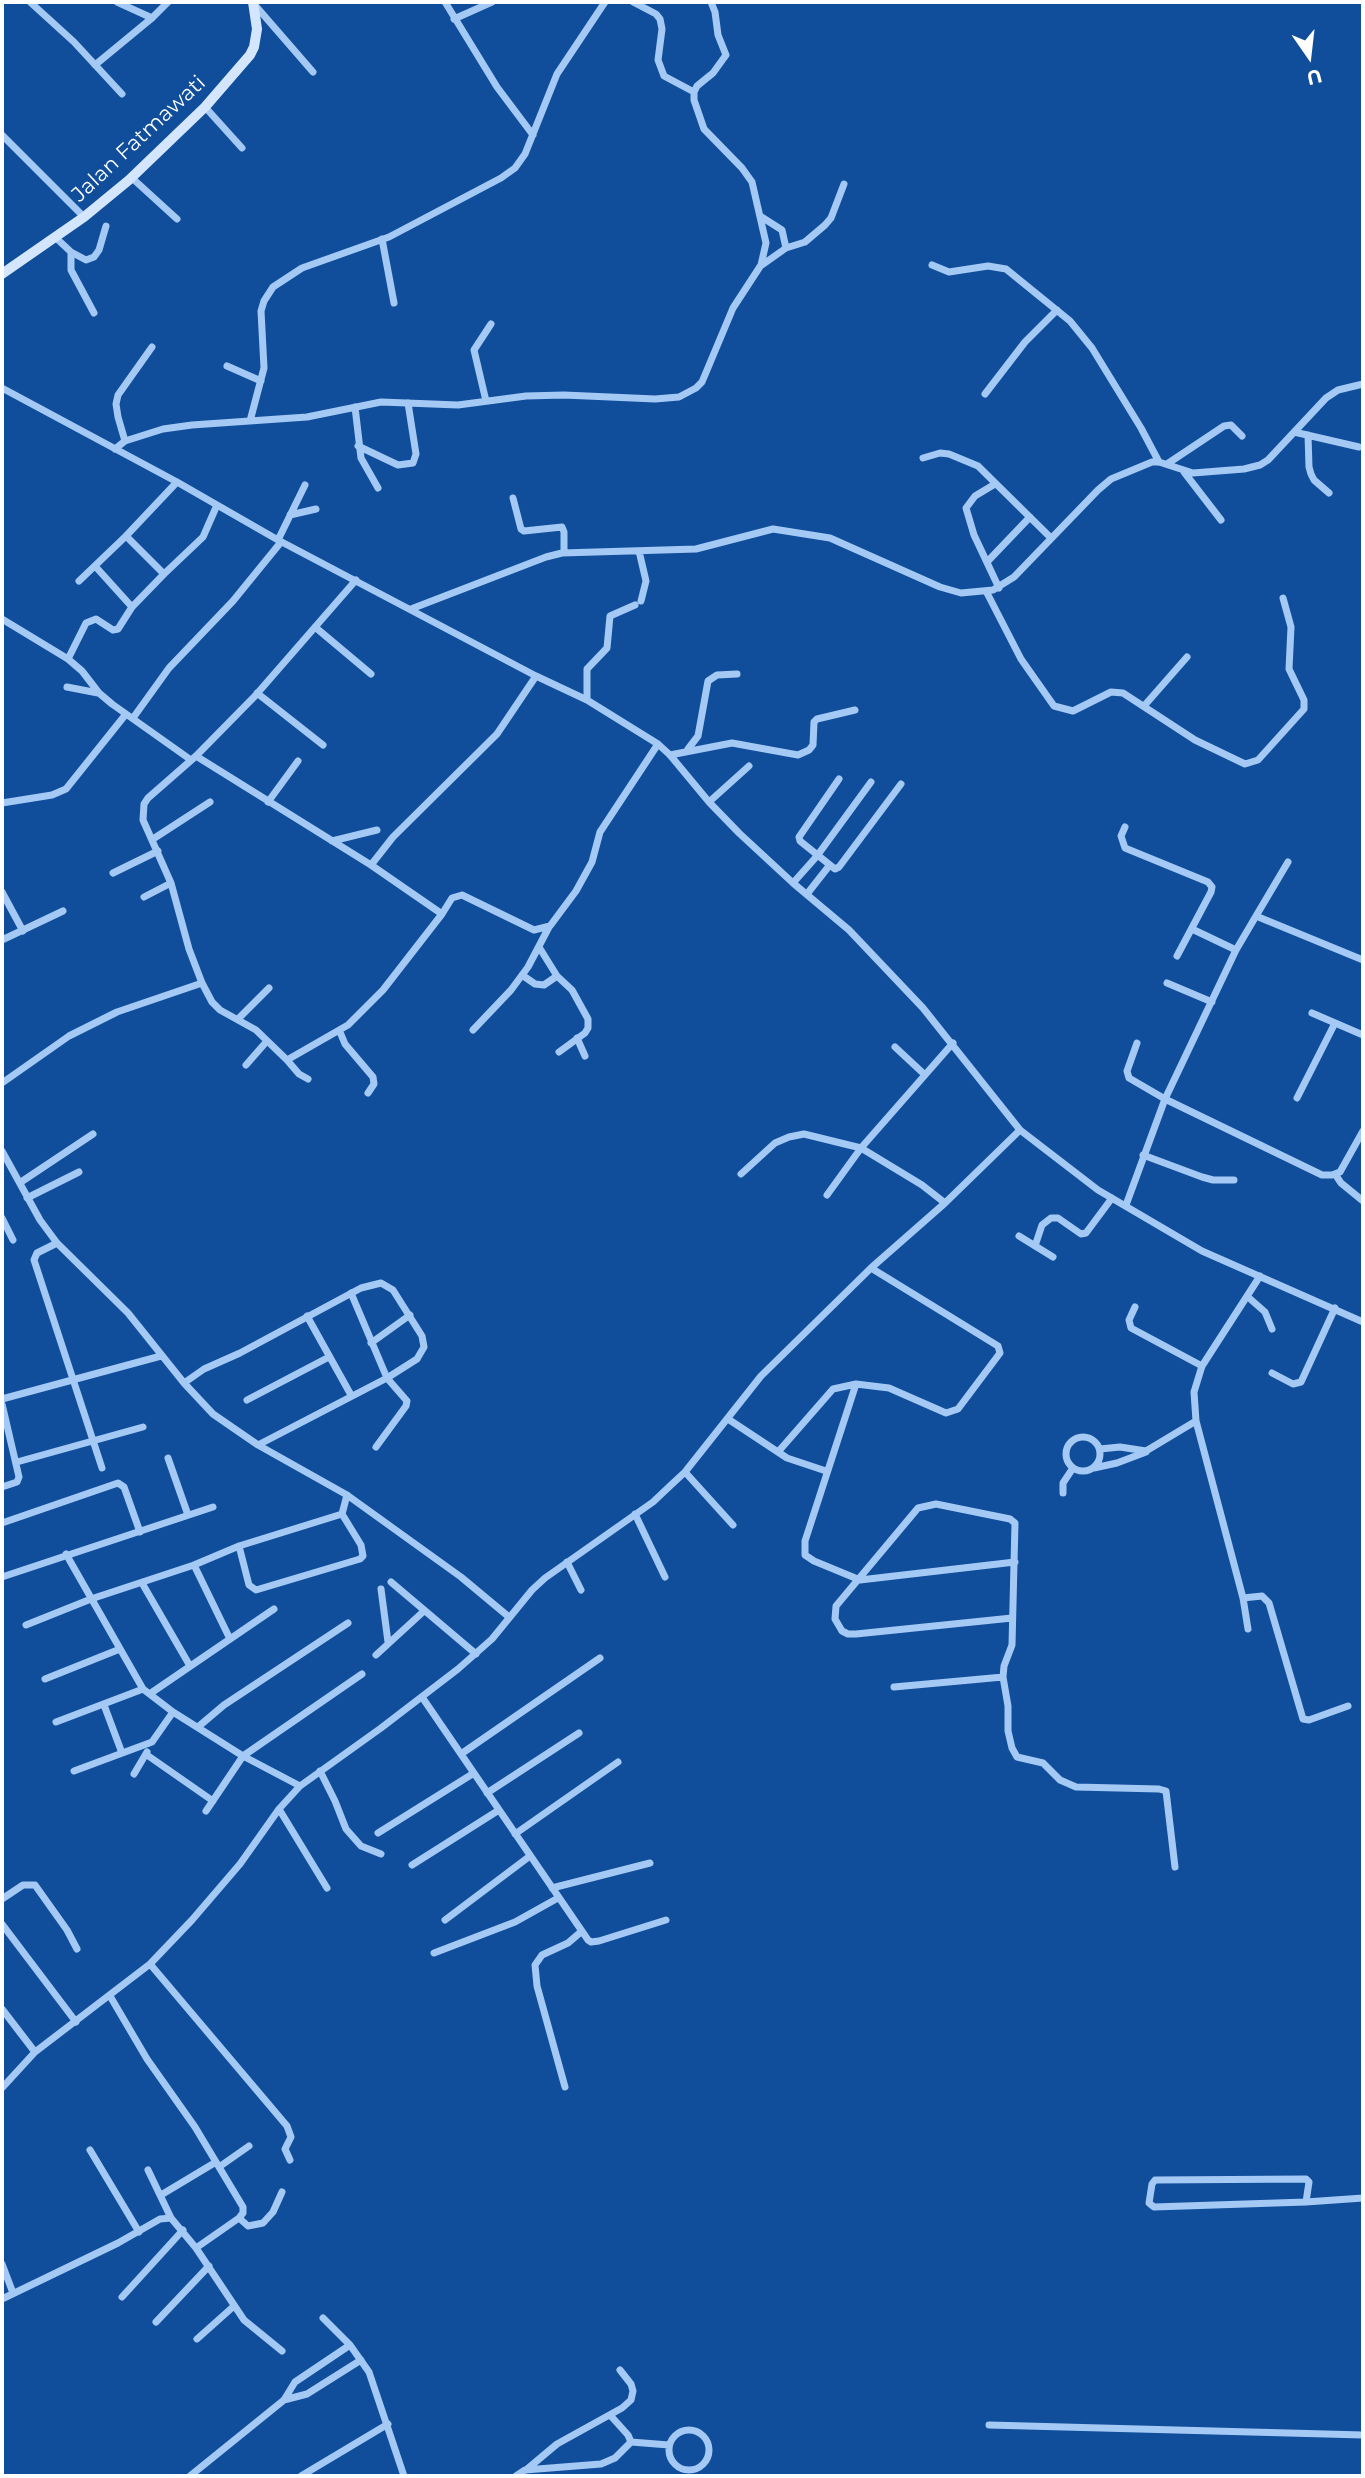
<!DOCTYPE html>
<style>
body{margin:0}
#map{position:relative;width:1365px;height:2478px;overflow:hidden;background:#104e9b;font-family:Montserrat,sans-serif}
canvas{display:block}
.frame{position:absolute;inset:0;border:4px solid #fff;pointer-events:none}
.north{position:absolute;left:1274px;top:21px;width:70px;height:70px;-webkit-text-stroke:5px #104e9b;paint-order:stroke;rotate:166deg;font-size:19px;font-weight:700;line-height:28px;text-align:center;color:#fff}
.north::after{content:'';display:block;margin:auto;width:24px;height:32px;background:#fff;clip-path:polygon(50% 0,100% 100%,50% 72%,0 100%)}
</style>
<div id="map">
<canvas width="1365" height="2478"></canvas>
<div class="frame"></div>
<div class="north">U</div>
</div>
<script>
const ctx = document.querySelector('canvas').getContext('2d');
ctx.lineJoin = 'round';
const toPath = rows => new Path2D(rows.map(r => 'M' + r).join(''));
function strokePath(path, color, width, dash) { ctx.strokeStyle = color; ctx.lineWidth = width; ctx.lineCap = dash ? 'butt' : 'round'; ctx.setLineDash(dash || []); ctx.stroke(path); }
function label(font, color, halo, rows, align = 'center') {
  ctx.font = font + ' Montserrat,sans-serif'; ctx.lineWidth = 6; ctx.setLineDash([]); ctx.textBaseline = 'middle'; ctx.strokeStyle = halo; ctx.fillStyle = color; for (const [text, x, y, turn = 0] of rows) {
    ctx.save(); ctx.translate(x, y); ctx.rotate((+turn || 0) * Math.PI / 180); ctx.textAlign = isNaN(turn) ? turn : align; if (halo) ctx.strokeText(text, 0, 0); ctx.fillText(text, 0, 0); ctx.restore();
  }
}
strokePath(toPath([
 [30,2,74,42,122,94],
 [117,2,152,18],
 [445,2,497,87,533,135],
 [633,2,656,14,660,19,662,29,658,60,664,76,694,92],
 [254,4,313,72],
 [454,19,492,2],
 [95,65,152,18,168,2],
 [205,107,242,148],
 [2,135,84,217],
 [132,178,177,219],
 [760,216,782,230,786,248],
 [55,237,71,252,86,260,94,257,99,250,106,226],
 [382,239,394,303],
 [71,252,71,270,94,313],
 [762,265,786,248,805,242,825,225,831,218,844,184],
 [932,265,949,272,988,266,1006,269,1070,321,1092,348,1141,428,1159,462],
 [227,366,261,381],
 [2,388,177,482,278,540,536,676,587,700,658,744,670,755,709,802,739,833,793,883,849,930,923,1008,1020,1130,1098,1190,1202,1251,1363,1322],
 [985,394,1025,342,1057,310],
 [486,401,474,350,491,324],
 [355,407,361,458,378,488],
 [250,421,264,368,261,311,264,301,273,287,302,268,389,237,501,178,515,168,525,154,557,74,605,2],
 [1294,432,1359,447],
 [1308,435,1309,467,1311,474,1314,480,1329,493],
 [125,441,118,417,116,404,118,395,152,347],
 [358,446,398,465,413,463,416,454,408,403],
 [115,449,125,441,163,429,192,425,307,417,381,402,458,405,526,396,564,395,655,399,679,397,696,388,702,382,733,308,761,265,766,243,752,182,742,168,704,129,694,100,694,92,697,86,713,73,726,55,718,35,715,12,711,2],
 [923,458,940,453,949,454,978,466,1051,538],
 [1167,464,1224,426,1231,425,1242,436],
 [1184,472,1221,520],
 [177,482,126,536,164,574,203,537,217,505],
 [995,484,975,496,966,508,974,535,999,588],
 [513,498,521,529,524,531,562,527,564,532,564,553],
 [290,515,316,509],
 [278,540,305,485],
 [639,551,646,581,641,601],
 [987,562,1030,517],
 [95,566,132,607],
 [356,580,255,696,196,756,148,798,144,804,143,820,171,883,189,949,202,983,212,1002,220,1010,256,1030,287,1060,348,1025,383,990,442,914],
 [79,581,126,536],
 [986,591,1021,659,1054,706,1073,711,1111,692,1123,693,1195,740,1245,764,1258,760,1304,709,1304,700,1289,669,1291,627,1283,598],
 [411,609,546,557,562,553,696,549,773,529,830,538,940,587,961,593,993,590,1014,577,1098,490,1111,479,1152,462,1159,462,1193,473,1244,469,1260,465,1268,460,1326,398,1338,390,1363,384],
 [2,619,68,659,82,671,99,693,112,704,191,760],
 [315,627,371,674],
 [68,659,86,623,96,619,113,630,118,629,132,607,164,574],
 [67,687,98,693],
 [257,693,323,745],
 [587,700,587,669,607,648,610,616,635,605],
 [1144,706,1187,657],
 [133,718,169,668,233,601,281,542],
 [688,749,698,736,708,681,717,675,737,674],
 [670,755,732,743,798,755,809,750,813,745,814,722,817,719,855,710],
 [196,756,371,865,442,914,452,898,462,895,534,930,550,926,576,891,592,862,600,832,658,744],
 [839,779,799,837,800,841,835,869,839,867,901,784],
 [268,802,298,761],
 [709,802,749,766],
 [2,803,52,795,66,789,126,714],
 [1125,827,1121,836,1125,848,1208,882,1212,887,1211,892,1177,956],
 [153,839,210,802],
 [332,841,377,830],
 [371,865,393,837,497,734,536,676],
 [113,873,158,851],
 [793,883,817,856,871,782],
 [2,892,23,931],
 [807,894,829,866],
 [144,897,171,883],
 [1256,916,1288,862],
 [1192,929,1236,950],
 [2,940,63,911],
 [539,947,557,976,572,990,588,1019,588,1028,585,1033,559,1052],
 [522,975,535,984,544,985,557,976],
 [1167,983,1212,1002],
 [1312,1013,1363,1035],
 [238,1019,269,988],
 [473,1030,511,990,528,967,549,927],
 [340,1032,345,1044,373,1077,374,1084,368,1093],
 [577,1038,585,1056],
 [1137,1043,1127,1071,1129,1078,1165,1099,1322,1175,1332,1175,1340,1172,1363,1131],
 [895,1047,924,1074],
 [287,1060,299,1074,308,1079],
 [246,1065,267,1041],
 [2,1083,69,1036,117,1012,202,983],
 [1297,1098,1335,1023],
 [2,1151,40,1220,57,1243,128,1313,184,1383,213,1414,258,1445,347,1495,461,1577,509,1617],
 [1143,1155,1202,1177,1213,1180,1234,1180],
 [741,1174,775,1143,789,1137,804,1134,861,1148,922,1185,945,1203],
 [1335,1174,1341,1183,1363,1201],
 [21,1182,93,1134],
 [827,1195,861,1148,953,1043],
 [27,1198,79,1172],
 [1126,1205,1165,1099,1236,950,1256,916,1363,960],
 [2,1218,13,1240],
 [1019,1236,1053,1257],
 [57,1243,37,1253,34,1260,102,1468],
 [1035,1246,1042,1225,1051,1218,1058,1218,1081,1234,1086,1233,1112,1198],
 [351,1293,387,1378,407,1401,406,1406,376,1447],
 [1248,1297,1265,1312,1272,1329],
 [1135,1307,1129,1320,1131,1328,1202,1366],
 [307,1316,351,1395],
 [371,1343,410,1315],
 [1272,1373,1293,1384,1301,1382,1335,1308],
 [184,1383,204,1369,240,1353,361,1288,381,1283,393,1290,422,1336,424,1347,417,1359,387,1378,258,1445],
 [856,1384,889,1388,946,1413,958,1409,1000,1353,998,1346,871,1268],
 [2,1399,161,1356],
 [247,1400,329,1357],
 [2,1404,19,1477,17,1482,2,1487],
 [728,1419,787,1458,826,1471],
 '1066 1454a17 17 0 1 1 34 0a17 17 0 1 1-34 0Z',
 [1100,1449,1120,1447,1146,1451,1196,1421],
 [778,1452,833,1389,856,1384,805,1541,805,1555,814,1561,860,1580,1015,1562],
 [168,1458,188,1515],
 [17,1462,143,1427],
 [1094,1468,1117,1463,1146,1452],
 [685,1472,733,1525],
 [1063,1493,1063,1483,1073,1468],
 [635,1514,665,1577],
 [2,1523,118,1483,124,1487,140,1532],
 [239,1546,249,1585,256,1590,360,1559,363,1556,361,1545,342,1514],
 [66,1554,143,1689,173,1712,243,1756,300,1786],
 [567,1562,581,1590],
 [194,1565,230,1639],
 [2,1577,213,1507],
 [391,1582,476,1654],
 [142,1583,190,1666],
 [381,1589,388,1642],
 [1243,1598,1262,1596,1269,1603,1303,1719,1309,1720,1348,1706],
 [26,1625,91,1599,194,1565,239,1546,342,1514,347,1495],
 [1248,1629,1243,1598,1196,1421,1194,1392,1202,1366,1260,1276],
 [376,1655,424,1611],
 [1003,1677,1008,1706,1008,1731,1012,1748,1017,1757,1043,1763,1060,1780,1076,1787,1159,1789,1166,1791,1175,1867],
 [45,1679,120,1649],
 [894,1687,1003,1677,1004,1666,1012,1645,1015,1523,1010,1519,936,1504,918,1508,836,1606,835,1619,842,1631,848,1634,856,1634,1012,1618],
 [151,1693,274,1609],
 [422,1697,588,1940,591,1942,599,1941,666,1920],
 [104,1705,122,1753],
 [56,1722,143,1689],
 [198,1727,224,1705,348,1623],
 [461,1754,600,1658],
 [147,1755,213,1801],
 [74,1771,152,1742,173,1712],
 [320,1771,335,1801,346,1829,361,1846,381,1854],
 [134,1774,147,1752],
 [487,1793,579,1733],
 [279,1809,327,1888],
 [206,1811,243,1756,362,1674],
 [378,1833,474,1773],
 [515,1834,618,1762],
 [412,1865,499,1810],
 [552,1888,650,1863],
 [2,1899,23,1885,35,1885,67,1930,77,1949],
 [445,1920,530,1856],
 [2,1924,76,2022],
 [434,1953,515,1922,558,1898],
 [150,1964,287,2126,291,2137,285,2149,290,2160],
 [110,1996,147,2059,195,2127,243,2207,243,2213,239,2218,196,2248],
 [2,2009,35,2052],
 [565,2087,537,1986,535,1965,542,1955,568,1943,582,1931],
 [2,2088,35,2052,150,1964,192,1920,240,1864,279,1809,300,1786,381,1728,458,1669,492,1639,532,1590,545,1578,653,1502,671,1485,685,1472,761,1376,871,1268,945,1203,1020,1130],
 [90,2150,139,2232],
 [219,2167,249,2146],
 [148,2170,171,2218],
 [161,2195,216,2162],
 [1306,2202,1309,2182,1306,2179,1155,2180,1152,2184,1149,2203,1154,2207,1306,2202,1363,2198],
 [239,2218,248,2226,263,2223,273,2212,282,2192],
 [2,2264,13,2293],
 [122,2297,183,2230],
 [2,2299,118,2243,160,2219,171,2218,196,2248,244,2320,282,2351],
 [323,2318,350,2345,369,2372,404,2476],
 [156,2322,209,2266],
 [197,2339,234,2306],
 [284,2400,307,2394,361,2360],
 [610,2415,628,2435,631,2442],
 [989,2425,1363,2435],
 '669 2450a20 20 0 1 1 40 0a20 20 0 1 1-40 0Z',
 [526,2470,557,2444,622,2408,631,2400,633,2391,631,2384,620,2370],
 [190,2476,284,2400,295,2382,350,2345],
 [301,2476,388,2424],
 [516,2476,525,2470,601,2464,615,2458,631,2442,669,2445]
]), '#a4c9f5', 7);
strokePath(toPath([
 [2,274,84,217,129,180,205,107,250,55,254,47,257,29,253,2]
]), '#d4e6fd', 10);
label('21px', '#fff', '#104e9b', [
 ["Jalan Fatmawati",139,139,-43]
]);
</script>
